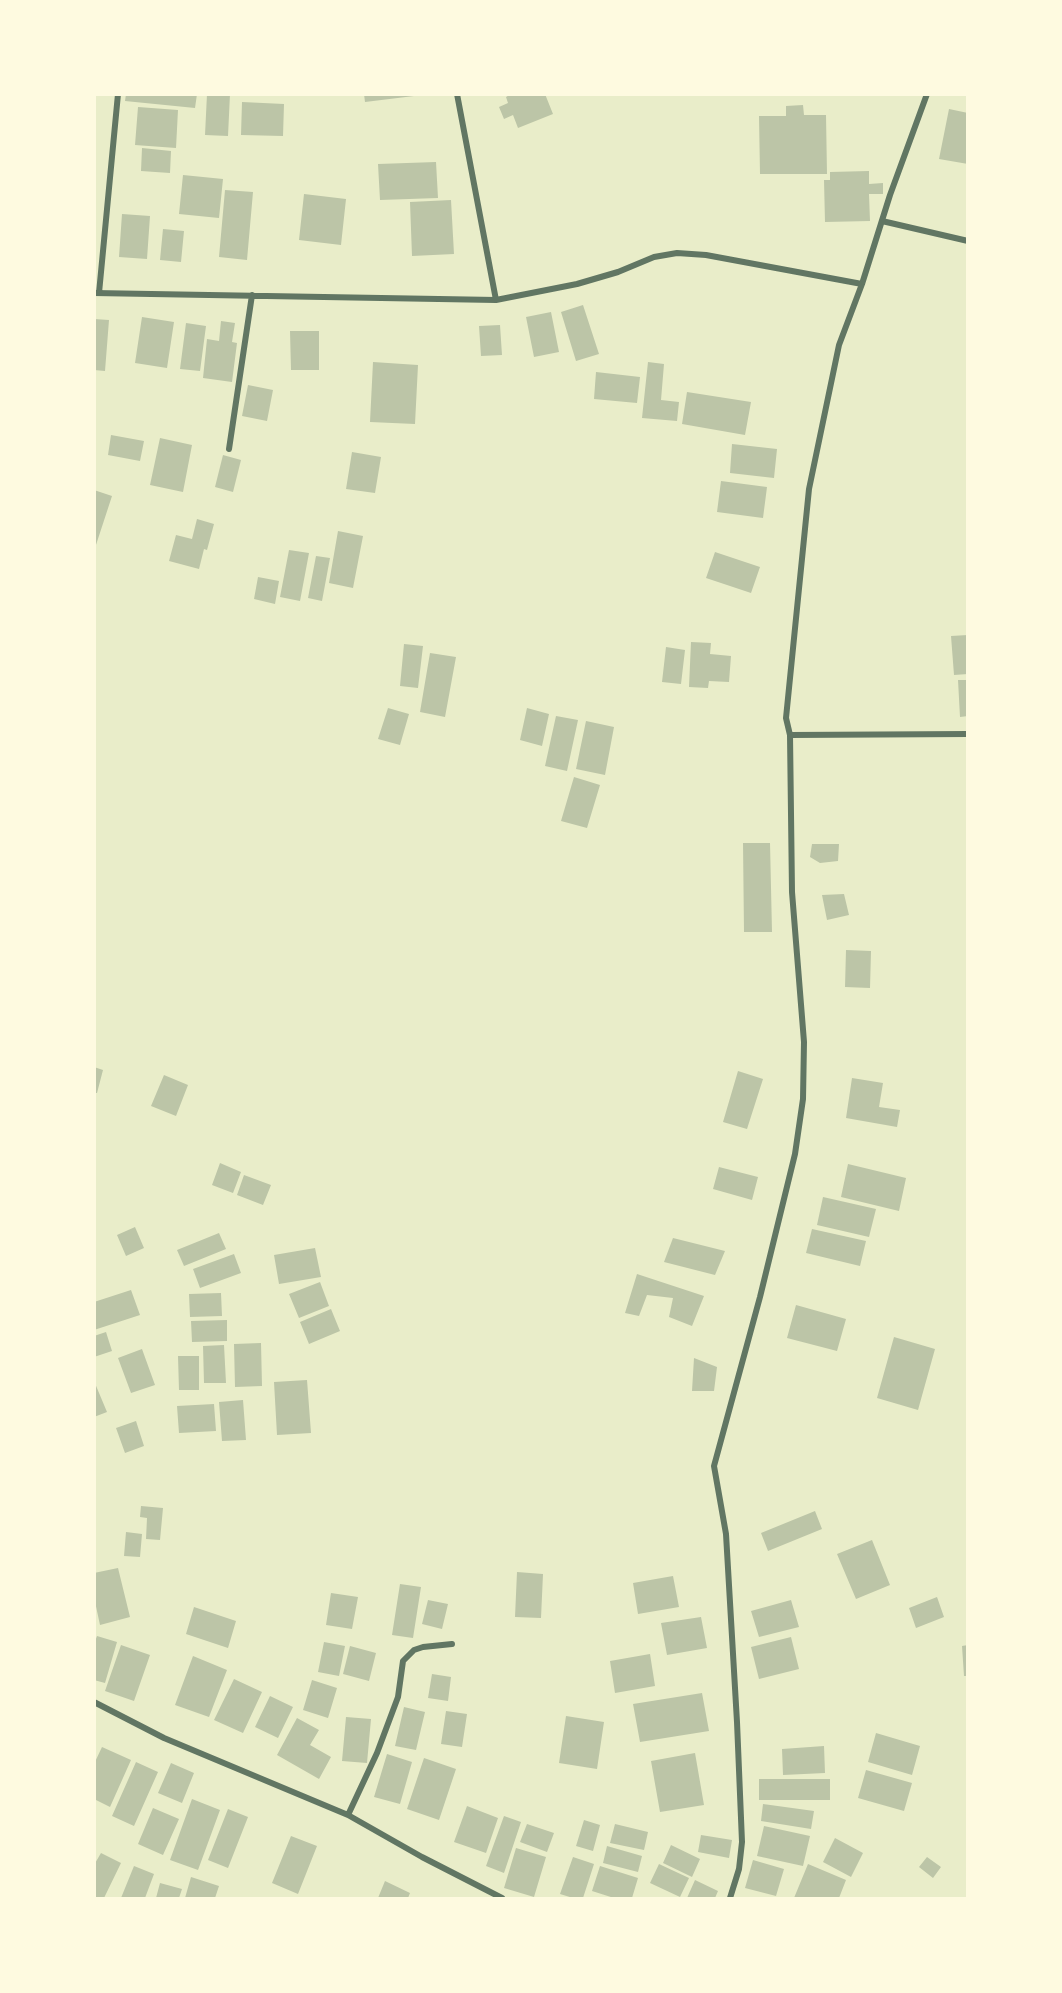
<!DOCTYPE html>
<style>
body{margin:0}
#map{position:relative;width:1062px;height:1993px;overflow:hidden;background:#e9edc9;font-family:"Fira Sans",sans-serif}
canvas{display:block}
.frame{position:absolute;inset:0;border:96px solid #fefae0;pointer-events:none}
</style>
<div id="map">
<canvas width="1062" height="1993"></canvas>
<div class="frame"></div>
</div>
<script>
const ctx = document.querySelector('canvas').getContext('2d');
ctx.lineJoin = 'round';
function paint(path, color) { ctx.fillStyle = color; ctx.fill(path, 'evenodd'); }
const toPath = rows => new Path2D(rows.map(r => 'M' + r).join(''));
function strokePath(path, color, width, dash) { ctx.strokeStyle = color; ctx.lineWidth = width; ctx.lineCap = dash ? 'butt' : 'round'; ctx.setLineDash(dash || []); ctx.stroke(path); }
paint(toPath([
 [126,94,197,94,195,108,125,101],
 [207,94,230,94,228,136,205,135],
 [364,94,414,94,414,96,365,102],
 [511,94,545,94,553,114,518,128,513,115,504,119,499,107,508,103,506,97],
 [242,102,284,104,283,136,241,135],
 [803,105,804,115,826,115,827,174,760,174,759,116,786,116,786,106],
 [138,107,178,110,176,148,135,145],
 [949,109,968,113,968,164,939,159],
 [142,148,171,151,170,173,141,171],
 [436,162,438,198,380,200,378,164],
 [869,171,869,184,883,183,883,194,869,194,870,221,825,222,824,180,830,180,830,172],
 [183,175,223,179,219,218,179,214],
 [225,190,253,192,247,260,219,257],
 [304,194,346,199,341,245,299,240],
 [451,200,454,254,412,256,410,202],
 [122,214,150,216,147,259,119,257],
 [163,229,184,231,181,262,160,260],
 [583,305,599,354,576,361,561,312],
 [551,312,559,352,534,357,526,317],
 [142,317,174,322,167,368,135,363],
 [94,319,109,320,105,371,94,370],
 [221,321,235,323,232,342,237,343,232,382,203,378,207,339,219,341],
 [186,323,206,326,200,371,180,369],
 [500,325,502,355,481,356,479,326],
 [290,331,319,331,319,370,291,370],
 [373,362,418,365,415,424,370,422],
 [648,362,664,364,661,400,679,402,677,421,642,418],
 [596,372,640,377,637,403,594,399],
 [248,385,273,390,267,421,242,416],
 [687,392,751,402,745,435,682,424],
 [111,435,144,441,140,461,108,455],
 [160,438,192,445,183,492,150,485],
 [732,444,777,449,774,478,730,473],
 [352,452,381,457,375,493,346,489],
 [223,455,241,460,233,492,215,487],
 [721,481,767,487,763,518,717,512],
 [94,490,112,496,95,548,94,548],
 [197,519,214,524,207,550,204,549,199,569,169,561,176,535,192,539],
 [338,531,363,536,353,588,329,583],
 [289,550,309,553,300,601,280,597],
 [715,552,760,567,751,593,706,578],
 [316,556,330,558,322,601,308,598],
 [258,577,279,581,275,604,254,599],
 [968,635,968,674,954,675,951,636],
 [691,642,711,643,710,654,731,656,729,682,709,681,708,688,689,687],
 [404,644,423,646,418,688,400,686],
 [666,647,685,650,681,684,662,682],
 [430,653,456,657,445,717,420,712],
 [958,680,968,680,968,716,960,717],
 [388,708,409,714,400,745,378,739],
 [527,708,549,714,542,746,520,740],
 [556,716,578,720,567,771,545,766],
 [586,721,614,727,605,775,576,769],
 [574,777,600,785,587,828,561,821],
 [743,843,770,843,772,932,744,932],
 [812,844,839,844,838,861,820,863,810,857],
 [844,894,849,915,827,920,822,895],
 [846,950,871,951,870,988,845,987],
 [94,1067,103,1070,97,1093,94,1093],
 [738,1071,763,1079,747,1129,723,1122],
 [164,1075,188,1085,176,1116,151,1106],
 [852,1078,883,1083,879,1107,900,1110,897,1127,846,1118],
 [220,1163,241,1172,233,1193,212,1185],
 [848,1164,906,1178,899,1211,841,1197],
 [719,1167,758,1177,752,1200,713,1189],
 [244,1175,271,1185,263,1205,237,1195],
 [823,1197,876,1209,869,1237,817,1225],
 [135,1227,144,1248,126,1256,117,1235],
 [812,1229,866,1241,860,1266,806,1253],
 [219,1233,226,1249,184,1266,177,1250],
 [673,1238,725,1251,715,1275,664,1262],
 [315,1248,321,1277,279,1284,274,1255],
 [234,1254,241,1273,200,1288,193,1269],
 [637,1274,704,1296,692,1326,669,1317,673,1298,647,1295,639,1316,625,1313],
 [320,1282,329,1306,299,1318,289,1294],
 [131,1290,140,1315,94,1330,94,1302],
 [221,1293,222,1316,190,1317,189,1294],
 [796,1305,846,1319,837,1351,787,1338],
 [331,1309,340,1331,309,1344,300,1322],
 [227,1320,227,1341,192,1342,191,1321],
 [106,1332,112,1351,94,1357,94,1336],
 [894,1337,935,1349,918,1410,877,1398],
 [261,1343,262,1386,235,1387,234,1344],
 [224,1345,226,1383,204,1383,203,1346],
 [142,1349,155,1385,131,1393,118,1358],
 [178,1356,199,1356,199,1390,179,1390],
 [694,1358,717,1367,714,1391,692,1391],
 [307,1380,311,1433,277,1435,274,1382],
 [94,1381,107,1412,94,1417],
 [243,1400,246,1440,222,1441,219,1402],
 [214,1404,216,1431,179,1433,177,1406],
 [136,1421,144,1446,125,1453,116,1428],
 [141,1506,163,1508,160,1540,146,1539,147,1518,140,1517],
 [815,1511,822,1529,768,1551,761,1533],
 [126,1532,142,1534,140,1557,124,1556],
 [872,1540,890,1585,856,1599,837,1554],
 [118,1568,130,1617,100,1625,94,1597,94,1573],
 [517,1572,543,1574,541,1618,515,1617],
 [673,1576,679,1607,638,1614,633,1583],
 [400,1584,421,1587,413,1638,392,1635],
 [331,1593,358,1597,352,1629,326,1625],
 [937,1597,944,1617,916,1628,909,1608],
 [428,1600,448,1604,442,1629,422,1624],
 [791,1600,799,1627,759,1637,751,1611],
 [194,1607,236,1621,228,1648,186,1634],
 [701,1617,707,1648,667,1655,661,1623],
 [97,1636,117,1642,105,1683,94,1680,94,1644],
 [791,1637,799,1669,759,1679,751,1647],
 [324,1642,345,1646,339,1676,318,1672],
 [121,1645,150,1655,134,1701,105,1691],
 [968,1645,968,1676,964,1676,962,1646],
 [350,1646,376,1653,369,1681,343,1674],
 [650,1654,655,1686,615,1693,610,1661],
 [193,1656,227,1670,209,1717,175,1705],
 [432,1674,451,1677,448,1701,428,1698],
 [234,1679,262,1692,243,1733,214,1720],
 [312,1680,337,1688,328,1718,303,1710],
 [702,1693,709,1731,640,1742,633,1704],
 [270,1696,293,1707,278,1738,255,1727],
 [404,1707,425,1712,416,1750,395,1746],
 [446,1711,467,1714,462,1747,441,1744],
 [566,1716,604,1722,597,1769,559,1763],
 [346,1717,371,1719,367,1763,342,1761],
 [297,1718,319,1730,310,1745,331,1757,319,1779,277,1755],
 [876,1733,920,1746,912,1775,868,1762],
 [824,1746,825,1773,783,1775,782,1749],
 [102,1747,131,1760,110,1807,94,1799,94,1764],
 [695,1753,704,1805,660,1812,651,1761],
 [387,1754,412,1762,400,1804,374,1797],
 [424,1758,456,1769,439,1820,407,1809],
 [136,1762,158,1772,134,1826,112,1816],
 [171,1763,194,1773,182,1803,158,1793],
 [866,1770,912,1783,904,1811,858,1798],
 [759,1779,830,1779,830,1800,759,1800],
 [192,1799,220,1810,198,1870,170,1860],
 [763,1804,814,1811,811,1829,761,1821],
 [467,1806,498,1818,486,1853,454,1842],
 [153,1808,179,1819,163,1855,138,1844],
 [228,1809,248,1817,228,1868,208,1860],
 [504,1816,521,1822,504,1873,486,1866],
 [584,1820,600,1825,593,1851,576,1846],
 [527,1824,554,1833,547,1852,520,1842],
 [615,1824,648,1832,644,1850,610,1843],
 [764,1826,810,1836,803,1866,757,1856],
 [701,1835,732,1840,729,1858,698,1852],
 [291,1836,317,1846,298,1894,272,1883],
 [835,1838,863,1853,851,1877,823,1862],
 [671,1845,700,1859,692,1877,663,1863],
 [607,1846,642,1856,638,1872,603,1863],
 [516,1848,546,1857,534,1897,504,1888],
 [101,1853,121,1863,104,1898,94,1898,94,1865],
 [573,1857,594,1864,583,1898,573,1898,560,1894],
 [927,1857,941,1867,933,1878,919,1867],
 [753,1860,784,1869,776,1896,745,1888],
 [659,1864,689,1878,680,1897,650,1883],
 [808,1864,846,1880,839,1898,794,1898],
 [134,1866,154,1874,145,1898,121,1898],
 [600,1866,638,1878,632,1898,614,1898,592,1891],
 [191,1877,219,1886,215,1898,185,1898],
 [695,1880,718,1891,715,1898,687,1898],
 [385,1881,410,1893,408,1898,378,1898],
 [160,1883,182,1889,179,1898,156,1898]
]), '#bcc5a7');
strokePath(toPath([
 [457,94,496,300],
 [882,221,968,241],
 [94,293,496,300,577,284,618,272,654,257,677,253,706,255,862,284],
 [99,293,118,94],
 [229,449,252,295],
 [790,735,968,734],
 [94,1702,164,1738,348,1815,422,1857,502,1898],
 [348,1815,377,1753,398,1697,403,1661,414,1650,423,1647,452,1644],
 [730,1898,739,1869,742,1842,737,1722,726,1534,714,1466,760,1297,795,1154,803,1099,804,1042,792,892,790,735,786,718,809,489,839,345,862,284,890,195,927,94]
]), '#617663', 6);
</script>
